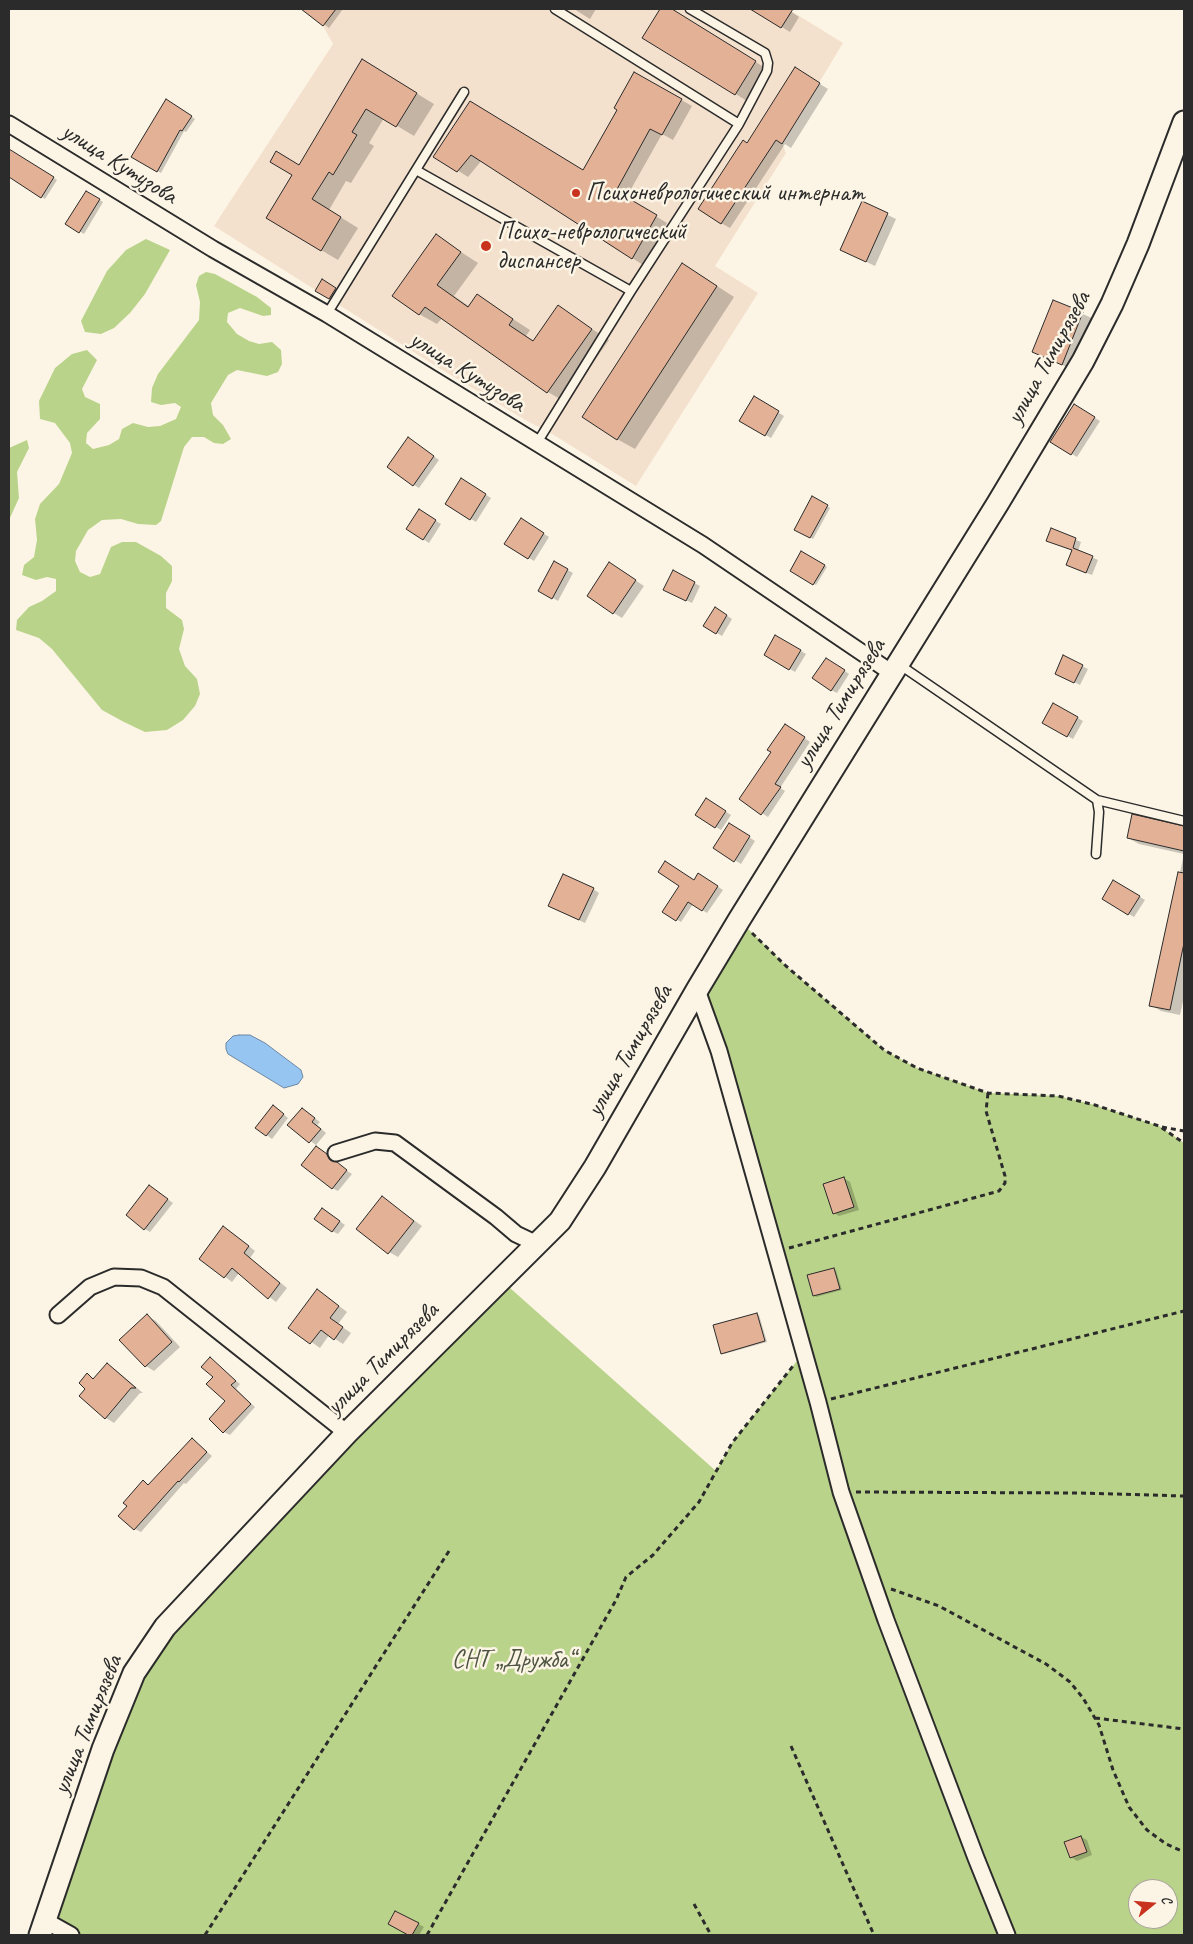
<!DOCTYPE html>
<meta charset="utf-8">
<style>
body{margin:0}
#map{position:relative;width:1193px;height:1944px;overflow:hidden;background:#fcf5e5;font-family:Caveat,sans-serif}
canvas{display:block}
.frame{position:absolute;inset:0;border:10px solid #2b2b2b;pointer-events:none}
.north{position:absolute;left:1128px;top:1879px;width:50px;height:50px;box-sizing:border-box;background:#fcf5e5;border:1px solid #a8a49b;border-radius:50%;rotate:73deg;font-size:14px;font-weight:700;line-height:20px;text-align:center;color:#2b2b2b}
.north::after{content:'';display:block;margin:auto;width:18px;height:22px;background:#c8321e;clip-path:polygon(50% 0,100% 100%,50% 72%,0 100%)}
</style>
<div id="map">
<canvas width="1193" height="1944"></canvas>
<div class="frame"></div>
<div class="north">С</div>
</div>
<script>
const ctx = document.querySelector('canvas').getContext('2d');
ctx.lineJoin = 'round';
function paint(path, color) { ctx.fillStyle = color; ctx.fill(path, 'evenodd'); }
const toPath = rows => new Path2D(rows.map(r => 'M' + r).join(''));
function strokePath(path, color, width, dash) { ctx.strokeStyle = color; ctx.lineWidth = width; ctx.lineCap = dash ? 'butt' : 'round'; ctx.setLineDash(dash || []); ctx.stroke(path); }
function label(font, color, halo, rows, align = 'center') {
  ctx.font = font + ' Caveat,sans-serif'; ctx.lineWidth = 5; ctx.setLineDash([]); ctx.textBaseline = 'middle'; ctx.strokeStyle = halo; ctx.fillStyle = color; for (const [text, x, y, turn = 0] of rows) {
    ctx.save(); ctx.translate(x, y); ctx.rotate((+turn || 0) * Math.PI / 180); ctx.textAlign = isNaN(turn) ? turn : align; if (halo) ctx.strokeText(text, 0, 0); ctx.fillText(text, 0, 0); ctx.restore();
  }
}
paint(toPath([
 [315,9,788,9,843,43,782,144,786,153,715,266,758,293,636,486,552,434,527,421,439,368,214,226,333,44,323,26,310,16]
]), '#f4e1cd');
paint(toPath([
 [146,239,170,250,145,294,130,313,114,328,101,334,85,332,81,321,107,271,126,250],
 [206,272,215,274,257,297,271,308,271,315,263,316,240,308,228,313,227,322,237,334,249,341,259,344,272,342,281,350,282,364,278,372,267,376,237,370,228,375,211,403,213,415,223,425,231,439,223,444,214,443,204,437,192,437,184,447,161,521,156,525,138,524,121,519,102,520,88,530,76,551,75,561,80,572,90,577,100,574,111,547,122,542,136,542,161,556,172,566,172,581,166,593,166,608,182,620,184,629,179,649,185,666,197,679,200,694,195,706,183,720,167,730,145,732,124,722,102,710,52,649,39,638,16,630,17,620,29,607,42,601,56,591,56,579,47,577,36,580,22,575,24,565,34,557,37,540,35,519,40,504,59,484,72,453,70,443,55,423,40,419,39,401,55,368,72,354,87,350,97,360,82,389,85,397,100,404,100,419,87,433,86,443,93,449,109,445,119,439,122,429,133,423,148,427,160,426,176,419,181,407,175,403,161,405,151,402,152,388,158,374,199,320,200,302,196,285,199,276],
 [27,440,29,448,17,472,19,498,9,520,9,448],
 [739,920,786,966,884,1050,917,1068,988,1093,1058,1096,1095,1105,1159,1126,1184,1143,1184,1935,40,1935,134,1673,501,1280,716,1471,732,1443,804,1352,697,990],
 [1138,1889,1168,1889,1168,1919,1138,1919]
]), '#bad38a');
const water = toPath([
 [239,1035,250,1035,265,1043,301,1070,303,1077,298,1084,284,1088,228,1054,226,1049,226,1043,233,1036,239,1035]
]);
paint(water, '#97c5f2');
strokePath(water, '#6c87a2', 1);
paint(toPath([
 [317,9,343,9,329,28,312,15],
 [574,9,596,9,590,19],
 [661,9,670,9,767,69,747,101,644,37],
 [752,9,787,9,799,17,790,32],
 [380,71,434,104,414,136,384,118,369,143,374,146,351,183,346,181,329,210,358,228,338,260,321,250,299,166],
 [634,73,692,106,673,140,662,134,626,198,667,223,643,265,482,160,468,177,457,170,470,103,584,172,618,109],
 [804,74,828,89,791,148,785,144,730,228,721,223,748,144],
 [166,101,195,119,186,132,184,131,161,173,133,157],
 [9,150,57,180,45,199,9,176],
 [86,192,103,202,84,234,67,224],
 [863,203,896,219,875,266,850,254],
 [436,236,478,263,454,296,470,307,477,296,530,330,526,336,534,341,558,307,609,340,565,402,548,392,442,318,437,324,419,314],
 [700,275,734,297,635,449,617,439],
 [323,281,337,290,331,300,317,290],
 [1054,302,1092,318,1071,369,1034,352],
 [754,398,784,416,771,438,741,421],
 [1074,405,1100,421,1077,457,1052,442],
 [414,442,439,460,419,488,414,485],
 [462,480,491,498,476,522,447,504],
 [813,498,830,508,813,539,796,529],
 [425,514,441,524,429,543,408,529],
 [521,520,549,537,534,561,506,544],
 [1051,530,1081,542,1078,551,1098,560,1092,575,1073,568,1073,551,1053,543],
 [802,553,827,567,816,585,792,571],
 [555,563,573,573,558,601,540,590],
 [618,569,644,586,622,618,614,613],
 [673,572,700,586,692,603,670,592],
 [715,608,732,619,722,636,705,626],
 [776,636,806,654,795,672,765,654],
 [832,662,849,674,837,693,831,690],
 [1082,666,1088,669,1080,685,1062,676],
 [1053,704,1083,721,1073,739,1043,722],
 [791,728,810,742,780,788,785,791,768,817,740,799],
 [712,803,731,815,721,830,716,827],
 [729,824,755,841,741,864,715,848],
 [1184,827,1184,997,1180,1015,1161,1011,1151,1005,1184,854,1139,844,1128,838],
 [704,878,723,890,707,913,693,904,681,922,676,919,681,886],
 [1114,881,1145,900,1134,917,1103,899],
 [593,889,599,893,585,923,555,909],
 [302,1109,320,1122,317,1125,326,1133,316,1145,289,1125],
 [278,1110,288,1118,272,1139,257,1128],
 [317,1147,332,1158,334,1163,352,1174,338,1191,332,1188],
 [844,1178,850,1182,859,1210,839,1216,834,1213],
 [155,1190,173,1203,150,1232,145,1229],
 [382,1198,422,1226,398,1257,389,1252],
 [328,1213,345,1225,338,1234,332,1231],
 [231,1232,255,1251,250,1258,287,1288,276,1302,239,1273,232,1282,200,1258],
 [834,1269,836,1270,842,1290,816,1297,814,1295],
 [326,1296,347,1312,338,1324,351,1333,343,1344,329,1335,320,1348,290,1327],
 [757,1314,759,1315,767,1342,724,1354,722,1353],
 [147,1316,156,1321,180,1347,154,1371,146,1366],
 [210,1359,240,1384,236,1389,255,1407,230,1435,224,1432,227,1401,214,1377],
 [108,1365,116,1370,143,1393,140,1393,114,1423,106,1418,87,1389,87,1375,95,1379],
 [192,1440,212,1456,186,1484,184,1483,141,1532,135,1529,120,1516,129,1506,143,1482,149,1485],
 [1081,1837,1087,1840,1092,1855,1077,1861,1071,1857],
 [396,1912,424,1927,419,1935,410,1935,390,1924]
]), '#0003');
const building = toPath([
 [301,9,336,9,323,26,301,9],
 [660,9,672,9,756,61,735,95,642,38,660,9],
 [750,9,793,9,781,28,750,9],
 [362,59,417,93,396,127,366,109,352,132,357,135,333,175,329,172,312,199,341,217,321,251,266,218,292,175,270,162,276,151,299,165,362,59],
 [795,67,820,83,782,144,776,140,721,224,698,209,743,140,747,143,795,67],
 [634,72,682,99,662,135,650,129,616,191,657,215,632,259,471,155,457,172,433,157,470,101,583,170,617,110,614,108,634,72],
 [166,99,192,116,182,131,180,130,157,172,131,157,166,99],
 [9,149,54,177,41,198,9,177,9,149],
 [86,191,100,199,79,233,65,224,86,191],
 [862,201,888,213,866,262,840,250,862,201],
 [436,234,461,252,437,285,468,307,477,294,513,319,509,325,533,341,558,305,592,329,547,393,425,307,419,315,392,296,436,234],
 [682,263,717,286,617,440,582,417,682,263],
 [322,279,336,288,329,299,315,291,322,279],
 [1053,300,1083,312,1062,365,1032,352,1053,300],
 [754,396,779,411,765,436,739,421,754,396],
 [1074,404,1095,417,1071,455,1050,442,1074,404],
 [408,437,434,456,413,486,387,467,408,437],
 [461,478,486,494,470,520,445,504,461,478],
 [812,496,828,505,810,538,794,530,812,496],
 [419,509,436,520,423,540,406,529,419,509],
 [521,518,544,533,528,559,504,544,521,518],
 [1051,528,1076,538,1073,548,1093,556,1086,573,1066,565,1072,550,1046,541,1051,528],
 [801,551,825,565,813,585,790,571,801,551],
 [554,561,568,569,552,599,538,591,554,561],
 [609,562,636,580,613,614,587,596,609,562],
 [673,570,695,582,686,601,663,590,673,570],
 [715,607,727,615,716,634,703,626,715,607],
 [775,635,801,650,789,670,764,655,775,635],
 [1063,655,1083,665,1074,683,1055,674,1063,655],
 [826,658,845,670,831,691,812,678,826,658],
 [1053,703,1078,717,1067,737,1042,723,1053,703],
 [785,724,805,737,775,784,781,787,761,815,739,799,771,752,767,750,785,724],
 [706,798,726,811,715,828,695,815,706,798],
 [1132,814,1184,826,1184,851,1127,838,1132,814],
 [729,823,750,836,734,862,713,848,729,823],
 [665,861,694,880,698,873,718,886,702,911,688,902,676,921,662,912,679,886,658,872,665,861],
 [1178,872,1184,873,1184,943,1170,1010,1149,1006,1178,872],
 [563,874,594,888,579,920,548,906,563,874],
 [1113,880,1140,896,1128,915,1102,899,1113,880],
 [273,1105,284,1114,266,1136,255,1128,273,1105],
 [302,1108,315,1118,312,1122,321,1129,309,1143,287,1125,302,1108],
 [316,1146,327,1154,330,1160,337,1162,347,1170,332,1189,301,1165,316,1146],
 [844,1177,854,1207,833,1214,823,1184,844,1177],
 [149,1185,168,1199,144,1230,126,1215,149,1185],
 [382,1196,414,1221,388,1254,356,1229,382,1196],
 [322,1208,340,1221,332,1232,314,1219,322,1208],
 [223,1226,249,1246,244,1253,280,1283,268,1299,232,1268,224,1278,199,1259,223,1226],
 [834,1268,840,1289,813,1296,807,1275,834,1268],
 [317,1289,339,1306,330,1318,343,1327,334,1340,321,1330,310,1344,288,1328,317,1289],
 [757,1313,765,1341,721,1354,713,1325,757,1313],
 [147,1314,172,1342,145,1367,119,1340,147,1314],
 [210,1357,236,1381,231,1385,251,1404,223,1433,209,1419,225,1401,206,1384,213,1377,201,1367,210,1357],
 [107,1363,136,1388,131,1388,105,1419,79,1396,85,1389,79,1383,87,1373,93,1379,107,1363],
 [192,1438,207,1452,179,1482,178,1481,134,1530,118,1516,127,1506,123,1503,143,1480,148,1485,192,1438],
 [1081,1836,1087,1852,1070,1858,1064,1842,1081,1836],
 [395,1911,419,1923,412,1935,408,1935,388,1924,395,1911]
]);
paint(building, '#e3b195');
strokePath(building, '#2b2b2b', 1);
const service = toPath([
 [555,9,739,124],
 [416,170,631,291],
 [327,314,464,92],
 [537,443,631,291,739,124,767,71,768,63,765,53,690,9],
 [900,665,1097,800,1099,812,1096,854],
 [1097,800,1184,821]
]);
const minor = toPath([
 [9,124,213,249,327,314,703,545,892,673],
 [697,990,719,1051,818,1402,841,1492,886,1620,976,1858,1007,1935],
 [336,1153,375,1141,395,1143,496,1217,516,1234,537,1244],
 [58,1315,90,1287,114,1277,141,1278,163,1287,347,1433],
 [46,1921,71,1935]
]);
const secondary = toPath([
 [40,1935,103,1749,134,1673,165,1627,347,1433,560,1221,595,1167,697,990,739,920,998,503,1083,361,1112,304,1138,244,1184,122]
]);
strokePath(service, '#2b2b2b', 11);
strokePath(minor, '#2b2b2b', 19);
strokePath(secondary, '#2b2b2b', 25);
strokePath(toPath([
 [752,933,786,966,884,1050,917,1068,988,1093,1058,1096,1095,1105,1159,1126,1184,1143],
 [1162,1127,1184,1131],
 [789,1248,999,1191,1005,1183,1005,1176,986,1111,988,1093],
 [831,1399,1184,1311],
 [856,1492,1079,1493,1184,1496],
 [891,1589,939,1606,1046,1664,1070,1682,1083,1698,1099,1725,1113,1770,1129,1807,1147,1830,1166,1844,1184,1852],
 [1095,1718,1184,1729],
 [791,1746,874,1935],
 [694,1904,711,1935],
 [205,1935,449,1551],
 [427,1935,616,1600,626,1577,653,1555,699,1502,732,1443,793,1366]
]), '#2b2b2b', 3, [5, 4]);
strokePath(service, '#fcf5e5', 8);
strokePath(minor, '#fcf5e5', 15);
strokePath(secondary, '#fcf5e5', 21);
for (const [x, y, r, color] of [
 [576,193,5,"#c8321e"],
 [486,246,6,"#c8321e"]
]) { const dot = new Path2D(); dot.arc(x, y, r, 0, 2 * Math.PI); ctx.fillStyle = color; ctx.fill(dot); strokePath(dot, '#fcf5e5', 2); }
label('25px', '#2b2b2b', '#fcf5e5', [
 ["улица Кутузова",119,164,32],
 ["улица Тимирязева",1049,358,-61],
 ["улица Кутузова",467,372,32],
 ["улица Тимирязева",841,704,-58],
 ["улица Тимирязева",630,1051,-60],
 ["улица Тимирязева",383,1359,-45],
 ["улица Тимирязева",88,1725,-68]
]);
label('25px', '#2b2b2b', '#fcf5e5', [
 ["Психоневрологический интернат",586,193],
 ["Психо-неврологический",497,232],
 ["диспансер",497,261]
], 'left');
label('25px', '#4f5543', '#fcf5e5', [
 ["СНТ „Дружба“",513,1660]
]);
</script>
